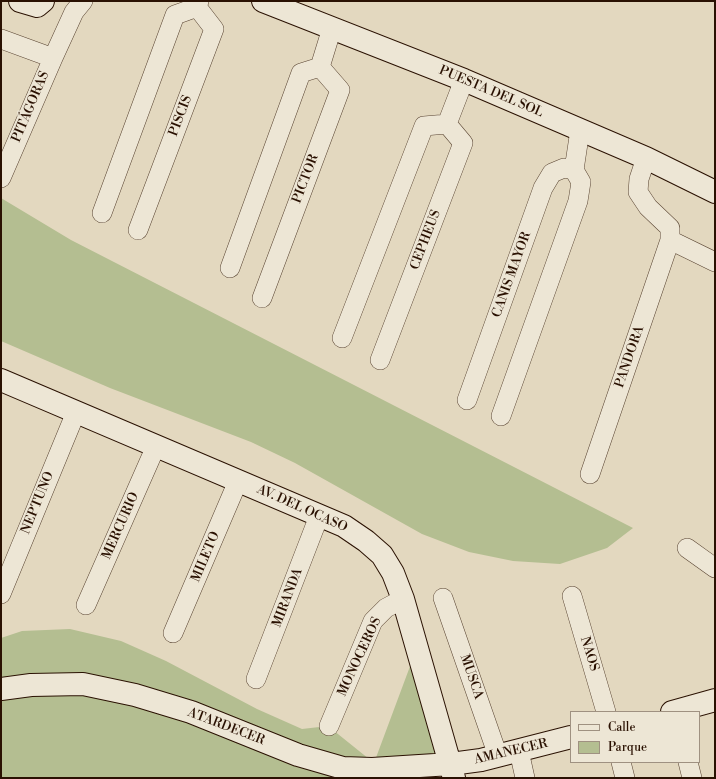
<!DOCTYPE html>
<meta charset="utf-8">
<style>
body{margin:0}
#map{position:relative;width:716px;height:779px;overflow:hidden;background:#e3d8bf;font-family:"Libre Bodoni",serif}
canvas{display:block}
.frame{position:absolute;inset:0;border:2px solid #2a1102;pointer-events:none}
.legend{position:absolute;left:570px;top:711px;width:130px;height:52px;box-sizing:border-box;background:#ede6d5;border:1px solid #9f9181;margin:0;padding:5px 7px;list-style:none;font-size:12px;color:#2a1102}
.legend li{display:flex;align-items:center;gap:8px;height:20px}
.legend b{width:20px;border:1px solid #9f9181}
</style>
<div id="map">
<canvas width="716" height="779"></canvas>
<div class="frame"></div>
<ul class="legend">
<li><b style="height:5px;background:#ede6d5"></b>Calle</li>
<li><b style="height:11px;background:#b4be91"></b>Parque</li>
</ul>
</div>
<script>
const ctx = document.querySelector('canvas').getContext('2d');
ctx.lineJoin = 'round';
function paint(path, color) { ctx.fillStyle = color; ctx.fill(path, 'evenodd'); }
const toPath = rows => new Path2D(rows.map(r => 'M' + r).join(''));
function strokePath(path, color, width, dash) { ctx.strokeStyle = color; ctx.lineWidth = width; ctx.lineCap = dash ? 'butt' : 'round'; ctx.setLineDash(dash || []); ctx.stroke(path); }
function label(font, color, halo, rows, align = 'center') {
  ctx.font = font + ' "Libre Bodoni",serif'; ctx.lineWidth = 3; ctx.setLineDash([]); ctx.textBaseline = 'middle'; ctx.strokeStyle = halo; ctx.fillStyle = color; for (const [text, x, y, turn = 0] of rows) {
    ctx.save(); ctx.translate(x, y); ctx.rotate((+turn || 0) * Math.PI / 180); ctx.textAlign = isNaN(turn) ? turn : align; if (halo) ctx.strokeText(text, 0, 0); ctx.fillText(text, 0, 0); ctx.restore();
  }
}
paint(toPath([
 [1,198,71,240,633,528,607,548,560,564,513,561,469,552,422,534,295,463,251,442,110,388,1,341],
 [70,629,121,641,166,661,257,709,302,729,328,726,374,763,412,661,441,765,388,778,1,778,1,638,22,631]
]), '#b4be91');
const street = toPath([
 [1,39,53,58],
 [320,67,332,28],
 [447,124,464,80],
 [1,178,53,58,74,12,83,1],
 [102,213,175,15,197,7,199,1],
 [138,230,214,29,197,7],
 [670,240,715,262],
 [230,268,301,73,320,67],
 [262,298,340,90,320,67],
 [342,338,424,126,447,124],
 [380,360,463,143,447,124],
 [467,400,543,188,552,173,564,168,574,170],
 [501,416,578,201,581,182,574,170,580,130],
 [590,474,670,240,670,228,648,207,638,192,639,179,646,158],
 [687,548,715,568],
 [1,594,76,412],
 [572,596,606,712],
 [443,598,498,756],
 [86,605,156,446],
 [173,633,238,481],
 [256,679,319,516],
 [329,726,373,621,386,608,403,599],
 [519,751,525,778],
 [621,762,625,778],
 [688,762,692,778]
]);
const secondary = toPath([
 [20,1,37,6,43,1],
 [263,1,464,80,646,158,715,192],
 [1,380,344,526,366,541,382,555,393,573,403,599,454,778],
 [1,689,31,685,83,684,135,695,191,712,298,755,343,768,372,769,451,764,481,760,571,737],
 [672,712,715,700]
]);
strokePath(street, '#584331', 20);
strokePath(secondary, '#2a1102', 24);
strokePath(street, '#ede6d5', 19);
strokePath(secondary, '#ede6d5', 22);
label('13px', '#2a1102', '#ede6d5', [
 ["PUESTA DEL SOL",491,92,23],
 ["PITÁGORAS",31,107,-67],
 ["PISCIS",181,116,-69],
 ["PICTOR",306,179,-69],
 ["CEPHEUS",426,240,-69],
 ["CANIS MAYOR",512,275,-70],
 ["PANDORA",630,357,-71],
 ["NEPTUNO",38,503,-68],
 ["AV. DEL OCASO",302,509,24],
 ["MERCURIO",121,526,-66],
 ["MILETO",206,557,-67],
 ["MIRANDA",288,598,-69],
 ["NAOS",589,654,73],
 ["MONOCEROS",360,657,-65],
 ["MUSCA",471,677,71],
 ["ATARDECER",226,727,21],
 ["AMANECER",511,752,-13]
]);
</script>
